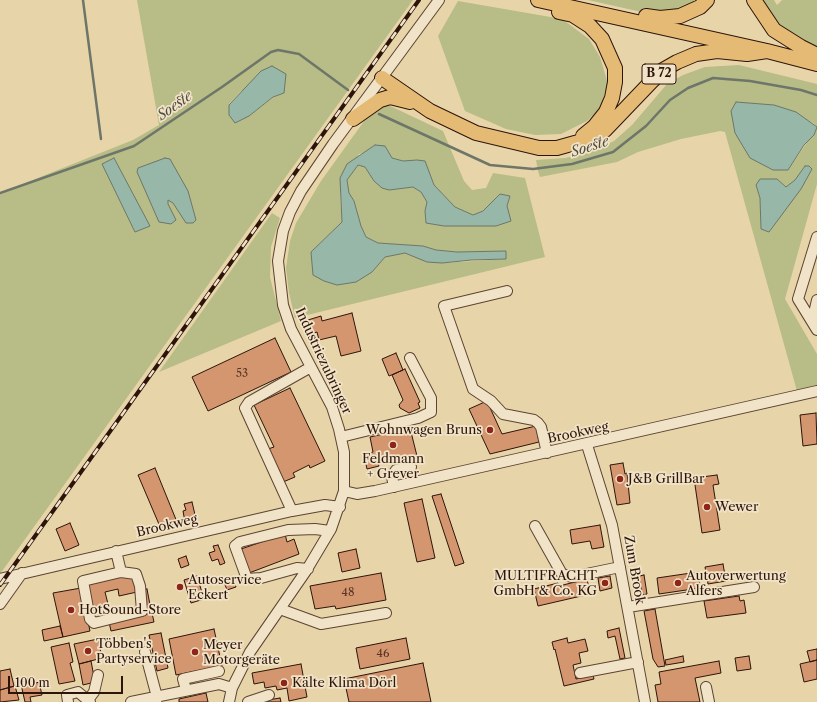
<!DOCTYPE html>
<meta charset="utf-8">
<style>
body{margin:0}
#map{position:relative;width:817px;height:702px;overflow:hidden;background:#e8d4a9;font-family:"Libre Caslon Text",serif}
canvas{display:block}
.scale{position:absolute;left:8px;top:676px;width:115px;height:18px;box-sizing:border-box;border:2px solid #2d140b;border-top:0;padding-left:5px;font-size:12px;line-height:14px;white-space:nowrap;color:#2d140b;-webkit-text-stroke:3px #f0e3c7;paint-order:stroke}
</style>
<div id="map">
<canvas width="817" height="702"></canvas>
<div class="scale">100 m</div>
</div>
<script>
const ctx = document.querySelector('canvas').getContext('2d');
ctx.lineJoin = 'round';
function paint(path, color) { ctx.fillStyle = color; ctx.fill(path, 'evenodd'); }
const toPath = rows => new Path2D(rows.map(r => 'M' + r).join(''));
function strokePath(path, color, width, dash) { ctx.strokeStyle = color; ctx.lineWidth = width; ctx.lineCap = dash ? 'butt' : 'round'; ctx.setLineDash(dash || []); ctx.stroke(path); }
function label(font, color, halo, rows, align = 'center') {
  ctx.font = font + ' "Libre Caslon Text",serif'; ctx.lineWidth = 3.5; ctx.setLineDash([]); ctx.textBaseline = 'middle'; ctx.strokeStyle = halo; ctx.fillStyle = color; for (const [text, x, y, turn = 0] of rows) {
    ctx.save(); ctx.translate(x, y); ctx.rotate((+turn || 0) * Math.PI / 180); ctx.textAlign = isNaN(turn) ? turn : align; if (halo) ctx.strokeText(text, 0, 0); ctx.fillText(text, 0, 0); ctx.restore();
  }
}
paint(toPath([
 [137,0,413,0,0,574,0,193,133,140,159,125],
 [241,91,284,93,274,97,249,116,229,115,229,104],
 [114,158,149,226,135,232,103,164],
 [588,0,701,0,676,14,646,13],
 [759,0,774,0,777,5,782,0,817,0,817,50,781,27],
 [458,1,562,19,589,39,600,57,608,84,599,110,587,121,561,134,535,135,506,129,465,111,438,36],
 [739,65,817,84,817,127,813,123,774,105,736,102,788,170,817,128,817,184,785,299,817,354,817,387,797,391,725,132,720,131,681,139,638,152,617,162,540,177,538,171,536,160,565,158,589,153,614,141,632,125,667,84,683,75,705,67],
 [805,166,812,169,807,177,769,232,761,229,760,198,756,185,777,179,786,187,795,180],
 [386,104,443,131,464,181,472,190,486,188,493,173,525,178,545,257,295,318,289,293,286,268,290,241,296,223,321,181,367,117],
 [385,146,392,158,403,161,417,160,429,173,434,185,455,207,473,215,483,211,500,195,510,196,507,206,510,221,496,226,444,226,426,223,425,211,427,202,421,192,413,187,389,190,374,181,365,167,358,165,347,180,349,193,354,201,361,226,366,237,378,243,423,246,436,250,457,252,505,251,506,259,442,263,405,253,385,257,372,272,311,252,342,222,340,193,359,154],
 [272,213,280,218,271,247,270,277,281,321,159,372]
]), '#b8bc86');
const water = toPath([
 [272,66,286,74,284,93,273,97,249,116,235,123,229,115,229,105,261,71,272,66],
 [736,102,774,105,796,112,817,127,814,135,804,145,788,170,773,170,750,158,735,133,731,111,736,102],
 [375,145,385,146,392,158,403,161,417,160,425,161,434,185,455,207,473,215,483,211,500,194,510,196,507,206,511,221,496,226,444,226,426,223,425,211,427,202,421,192,413,187,389,190,382,188,374,181,365,167,358,165,347,180,349,193,354,201,361,226,366,237,378,243,423,246,436,250,457,252,506,251,506,259,471,260,442,263,427,262,405,253,385,257,372,272,356,282,337,285,324,281,313,275,311,252,342,222,340,178,347,164,375,145],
 [114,158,150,226,135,232,102,164,114,158],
 [165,158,170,159,188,191,196,220,193,223,186,223,173,203,168,200,168,204,176,220,171,224,159,222,137,172,138,168,165,158],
 [805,166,809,166,812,169,801,189,769,232,761,229,760,198,756,185,760,179,777,179,786,187,795,180,805,166]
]);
paint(water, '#97b8a8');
strokePath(water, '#6d7669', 1);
strokePath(toPath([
 [83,0,101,139],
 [379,114,490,165,533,169,572,164,613,152,646,126,670,100,688,88,713,78,750,81,801,90,817,95],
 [0,193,134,146,222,87,271,52,278,50,299,54,348,90]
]), '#6d7669', 2.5);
const building = toPath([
 [352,313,361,351,341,356,336,336,319,340,317,332,311,334,308,320,321,316,322,321,352,313],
 [275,338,291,372,208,411,192,377,275,338],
 [396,353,403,370,389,376,382,359,396,353],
 [405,369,420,402,418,403,420,408,409,413,400,408,399,405,403,400,392,375,405,369],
 [290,388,325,461,310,468,309,465,293,473,295,477,283,482,268,449,274,447,254,405,290,388],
 [487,401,502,434,536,426,539,442,490,454,469,409,487,401],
 [816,413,817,444,803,446,800,415,816,413],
 [410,428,417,456,378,464,379,466,367,469,364,455,373,452,370,437,410,428],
 [623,463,625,474,627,473,630,503,617,505,610,465,623,463],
 [155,468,177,522,161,529,138,475,155,468],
 [717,475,719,484,713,485,720,530,702,533,694,478,717,475],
 [441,494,464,563,455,566,432,496,441,494],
 [422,499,435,558,417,562,404,503,422,499],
 [192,502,196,519,185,522,183,511,186,510,184,504,192,502],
 [70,523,79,545,65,551,56,529,70,523],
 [600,525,604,547,592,549,590,541,572,544,570,530,600,525],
 [285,534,287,542,294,539,299,554,249,573,241,549,285,534],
 [218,545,225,563,220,565,218,559,212,561,209,553,215,551,213,546,218,545],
 [356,549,360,568,342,572,338,553,356,549],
 [186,556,189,565,181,568,178,559,186,556],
 [723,564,726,581,708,584,705,567,723,564],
 [698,572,700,588,659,594,657,578,698,572],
 [381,573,386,600,336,609,335,606,315,609,310,586,381,573],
 [133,574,137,592,119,596,118,589,105,592,108,604,92,608,87,585,133,574],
 [644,575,647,594,642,595,639,576,644,575],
 [197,576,204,599,191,603,184,580,197,576],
 [610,576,612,588,600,591,598,578,610,576],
 [233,579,236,587,227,590,224,582,233,579],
 [587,579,590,594,538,606,534,589,558,583,559,586,587,579],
 [81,588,90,631,63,637,53,593,81,588],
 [147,589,151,610,146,611,142,590,147,589],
 [739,596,740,601,744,600,746,613,707,618,704,601,739,596],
 [655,609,665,666,658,667,653,659,644,611,655,609],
 [152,613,154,622,111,631,109,622,152,613],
 [60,626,63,637,44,641,42,630,60,626],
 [619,628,625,658,620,659,615,636,608,638,607,631,619,628],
 [214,629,222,666,176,675,169,639,214,629],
 [161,633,168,668,157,671,149,635,161,633],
 [406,638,410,659,360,669,356,648,406,638],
 [567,638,568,643,585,639,588,651,579,653,581,663,573,665,576,679,593,675,594,679,564,686,555,649,554,650,552,642,567,638],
 [98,639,102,658,79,664,74,644,98,639],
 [69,643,73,662,70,663,75,681,59,684,51,647,69,643],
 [817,649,817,660,810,662,807,651,817,649],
 [683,656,684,662,666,665,665,660,683,656],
 [749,656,751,669,737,671,735,658,749,656],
 [817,660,817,679,804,682,800,664,817,660],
 [91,661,95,682,83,685,79,664,91,661],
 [719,661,721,673,695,678,700,702,658,702,655,685,661,684,659,672,719,661],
 [423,663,431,702,349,702,344,679,423,663],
 [301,664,307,697,289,701,287,688,277,690,276,686,265,688,264,682,254,684,252,673,301,664],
 [10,669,14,686,0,690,0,671,10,669],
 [32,678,33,684,39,682,42,695,30,697,31,702,25,702,20,680,32,678],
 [15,686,19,700,0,702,0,690,15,686],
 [206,693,208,702,179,702,179,699,206,693],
 [280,698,281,702,268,702,268,700,280,698]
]);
paint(building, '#d4966f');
strokePath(building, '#2d140b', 1);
const minor = toPath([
 [817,237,798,299,817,330],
 [507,291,444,306,473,389,491,401,503,414,534,420,538,423,541,427,547,453],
 [817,300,814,313,817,318],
 [341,437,418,418,431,412,431,398,410,358],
 [587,445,612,525,645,702],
 [394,487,392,477,394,473,396,470,411,467],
 [344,491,357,494,375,491,817,391],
 [292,511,245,408,249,402,311,367],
 [535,526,562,574,572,577,620,567],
 [116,551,121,572,83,581,90,619,94,623,142,611,140,586,136,574,121,572],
 [308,569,297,568,261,578,247,579,235,546,240,542,288,530,315,529,330,531],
 [0,579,292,511,325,505,340,507],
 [0,604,22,573],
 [628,607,754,587],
 [280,609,321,624,386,613],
 [145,652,157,697,156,702],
 [580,673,638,662],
 [706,687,709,702],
 [186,690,183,679,219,671],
 [88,700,94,692,98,675],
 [68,702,67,695,78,692,90,702],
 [131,702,219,684,232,688],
 [229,702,232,688,250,652,306,571,331,529,344,491,344,452,339,429,332,407,291,329,283,305,278,261,283,231,290,212,301,191,333,144,439,0],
 [248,702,269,695]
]);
const highway = toPath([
 [538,0,767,51,817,64],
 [754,0,774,30,801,47,817,55],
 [559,12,573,15,590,26,602,39,615,68,615,82,612,98,606,112,594,127,583,136],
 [646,16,660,18,680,16,700,7,707,0],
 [382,78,430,111,476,133,539,148,557,148,589,139,605,130,651,82,663,70,677,62,696,54,717,51,747,54,767,51],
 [353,119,380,100,390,97,410,102]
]);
strokePath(minor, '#5c4432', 12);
strokePath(highway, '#2d140b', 16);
strokePath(minor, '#f0e3c7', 10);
strokePath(highway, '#e4ba74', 14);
const rail = toPath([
 [0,585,419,0]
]);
strokePath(rail, '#2d140b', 4);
strokePath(rail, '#f0e3c7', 2.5, [8]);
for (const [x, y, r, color] of [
 [490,430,4,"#8f2418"],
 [393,445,4,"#8f2418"],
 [620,479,4,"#8f2418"],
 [707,507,4,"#8f2418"],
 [605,583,4,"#8f2418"],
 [678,583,4,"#8f2418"],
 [180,587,4,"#8f2418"],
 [71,610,4,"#8f2418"],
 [88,651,4,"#8f2418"],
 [195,652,4,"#8f2418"],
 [284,683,4,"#8f2418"]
]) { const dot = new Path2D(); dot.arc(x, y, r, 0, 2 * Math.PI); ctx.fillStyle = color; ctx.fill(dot); strokePath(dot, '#f0e3c7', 1.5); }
label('11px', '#573424', null, [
 ["53",242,374],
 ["48",348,593],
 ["46",383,654]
]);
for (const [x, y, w] of [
 [659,74,34]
]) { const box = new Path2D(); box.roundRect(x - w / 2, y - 10, w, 20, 3); ctx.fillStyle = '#f0e3c7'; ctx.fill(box); strokePath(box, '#2d140b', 1); }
label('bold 12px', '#2d140b', null, [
 ["B 72",659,74]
]);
label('13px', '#2d140b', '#f0e3c7', [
 ["Industriezubringer",323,361,65],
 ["Brookweg",578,433,-12],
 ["Brookweg",167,526,-13],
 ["Zum Brook",634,570,80]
]);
label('13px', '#2d140b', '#f0e3c7', [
 ["Wohnwagen Bruns",482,430,"right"],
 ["Feldmann",393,459,"center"],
 ["+ Grever",393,474,"center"],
 ["J&B GrillBar",628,479],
 ["Wewer",715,507],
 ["MULTIFRACHT",597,576,"right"],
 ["GmbH & Co. KG",597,591,"right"],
 ["Autoverwertung",686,576],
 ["Alfers",686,591],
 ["Autoservice",188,580],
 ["Eckert",188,595],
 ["HotSound-Store",79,610],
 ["Többen's",96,644],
 ["Partyservice",96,659],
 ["Meyer",203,645],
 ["Motorgeräte",203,660],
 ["Kälte Klima Dörl",292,683]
], 'left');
label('italic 14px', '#524d42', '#f0e3c7', [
 ["Soeste",175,106,-35],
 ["Soeste",590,147,-18]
]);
</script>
